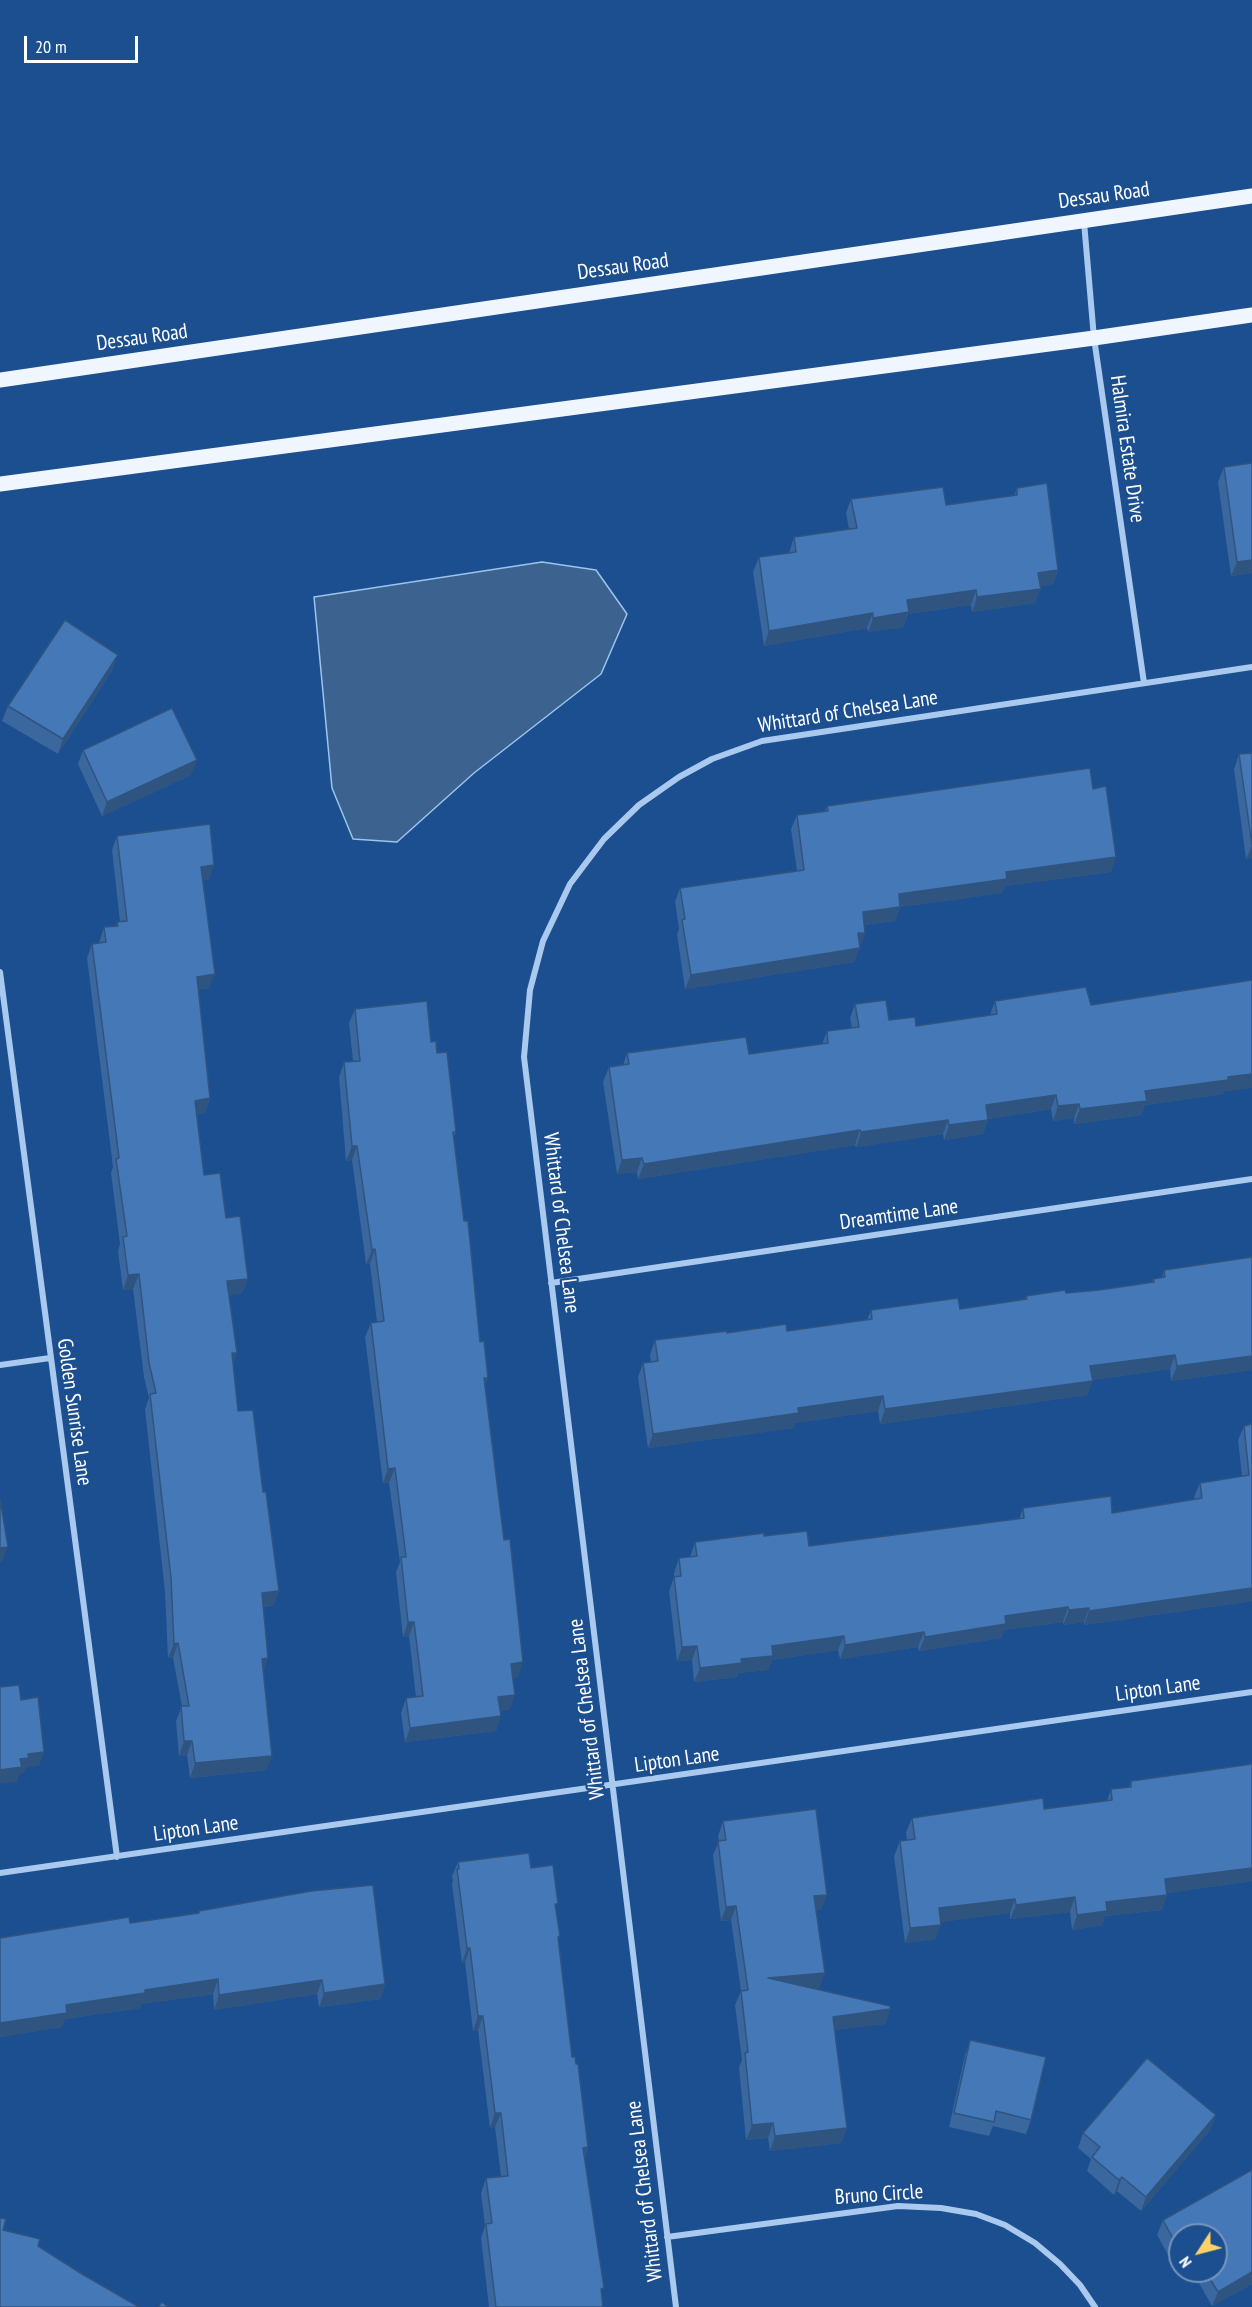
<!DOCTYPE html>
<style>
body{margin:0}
#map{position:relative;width:1252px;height:2307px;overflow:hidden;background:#1b4f8f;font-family:"PT Sans Narrow",sans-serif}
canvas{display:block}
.north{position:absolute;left:1168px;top:2223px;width:60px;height:60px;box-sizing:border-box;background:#1b4f8f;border:2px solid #7695bc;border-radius:50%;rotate:234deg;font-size:16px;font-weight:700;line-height:24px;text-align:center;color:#fff}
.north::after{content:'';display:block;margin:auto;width:21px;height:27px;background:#ffd166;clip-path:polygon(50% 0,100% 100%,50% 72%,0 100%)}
.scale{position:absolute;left:24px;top:36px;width:114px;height:27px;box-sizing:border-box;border:3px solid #fff;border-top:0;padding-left:8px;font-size:18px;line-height:21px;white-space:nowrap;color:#fff;-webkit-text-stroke:4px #1b4f8f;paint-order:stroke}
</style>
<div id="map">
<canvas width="1252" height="2307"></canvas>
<div class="north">N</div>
<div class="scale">20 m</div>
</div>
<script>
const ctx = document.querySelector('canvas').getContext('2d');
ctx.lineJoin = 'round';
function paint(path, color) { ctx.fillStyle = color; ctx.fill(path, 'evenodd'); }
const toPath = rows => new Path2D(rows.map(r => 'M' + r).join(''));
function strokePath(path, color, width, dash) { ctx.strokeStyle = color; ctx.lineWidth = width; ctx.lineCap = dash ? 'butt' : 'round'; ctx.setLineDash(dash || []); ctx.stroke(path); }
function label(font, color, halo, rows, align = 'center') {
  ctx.font = font + ' "PT Sans Narrow",sans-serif'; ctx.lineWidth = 4.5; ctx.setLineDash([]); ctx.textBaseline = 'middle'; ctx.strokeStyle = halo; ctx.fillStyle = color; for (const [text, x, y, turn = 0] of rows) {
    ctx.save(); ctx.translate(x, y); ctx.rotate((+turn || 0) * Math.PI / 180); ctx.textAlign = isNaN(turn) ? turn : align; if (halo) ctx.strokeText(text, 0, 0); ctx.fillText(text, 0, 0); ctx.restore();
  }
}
const water = toPath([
 [542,562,596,570,627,614,601,674,474,773,397,842,353,839,332,788,314,597,542,562]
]);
paint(water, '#3c6290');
strokePath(water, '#9cc4f0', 1.5);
strokePath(toPath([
 [1084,222,1094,338,1144,683],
 [0,972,117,1857],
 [551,1283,1252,1179],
 [0,1365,50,1358],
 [0,1873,1252,1692],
 [667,2237,898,2206,941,2208,976,2214,1005,2225,1035,2243,1060,2264,1080,2285,1095,2307],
 [676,2307,524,1057,530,990,543,941,570,884,604,839,639,805,679,777,712,759,762,741,1252,667]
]), '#a9c9ee', 6);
strokePath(toPath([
 [0,380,1252,196],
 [0,484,1094,338,1252,315]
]), '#f0f6ff', 15);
paint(toPath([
 [1252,463,1252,573,1231,576,1218,482,1224,467],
 [1017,488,1058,570,1053,584,1040,586,1035,603,972,612,971,605,908,614,903,627,868,632,867,628,764,646,753,572,759,557,789,553,794,537,849,529,846,513,851,499,946,505,1014,496],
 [113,669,58,754,2,721,8,706],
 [83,750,191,775,102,816,78,764],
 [1252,753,1252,858,1246,859,1234,769,1239,754],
 [1093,789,1111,872,1005,886,1002,893,900,907,895,921,864,925,865,933,854,962,685,989,677,934,679,929,675,902,680,888,797,871,791,829,797,815,825,811,827,806],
 [117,836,209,880,202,880,209,988,198,990,210,1098,205,1113,197,1114,204,1175,226,1218,248,1279,242,1293,229,1295,233,1364,238,1411,274,1605,263,1607,263,1672,267,1770,190,1778,187,1755,179,1756,176,1721,182,1706,173,1658,168,1658,165,1592,145,1409,149,1398,144,1377,133,1289,123,1290,118,1251,120,1244,111,1173,113,1167,87,958,92,944,99,943,104,927,116,926,117,922,120,922,112,850],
 [995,1001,1091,1005,1224,1092,1223,1094,1145,1105,1141,1115,1074,1124,1074,1118,1053,1121,1051,1109,988,1119,983,1134,944,1140,943,1134,856,1147,855,1145,638,1179,637,1172,617,1174,603,1082,609,1067,623,1065,627,1053,749,1054,822,1044,827,1031,852,1028,850,1018,855,1004,889,1020,916,1026,990,1015],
 [355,1009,431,1042,437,1053,456,1132,453,1138,485,1387,518,1677,513,1678,510,1709,500,1711,496,1731,405,1742,401,1713,406,1698,416,1697,409,1636,403,1637,396,1572,400,1562,389,1483,383,1483,365,1337,371,1323,377,1322,370,1264,366,1264,352,1160,346,1161,339,1077,344,1062,353,1061,349,1023],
 [1252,1257,1252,1370,1171,1381,1170,1369,1092,1380,1087,1395,880,1424,878,1411,795,1423,793,1428,648,1448,638,1377,643,1363,651,1362,650,1355,655,1340,727,1333,787,1331,867,1320,871,1310,960,1309,1025,1299,1026,1296,1099,1290,1152,1282,1153,1279,1162,1278,1164,1270],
 [1252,1424,1252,1601,1084,1625,1084,1622,1063,1625,1063,1622,1004,1630,1001,1638,919,1651,918,1647,840,1659,838,1650,772,1660,768,1670,738,1673,737,1677,694,1682,692,1660,677,1661,669,1591,674,1577,674,1573,679,1558,690,1557,695,1542,764,1536,809,1546,1019,1519,1023,1508,1112,1513,1195,1500,1194,1497,1200,1483,1242,1476,1238,1440,1244,1426],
 [1252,1764,1252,1881,1167,1893,1162,1910,1105,1916,1102,1925,1072,1930,1070,1912,1010,1919,1010,1913,940,1922,935,1939,905,1943,894,1856,900,1841,907,1840,906,1832,912,1818,1044,1809,1107,1801,1111,1789,1129,1787,1131,1781],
 [723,1821,822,1909,816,1910,820,1988,814,1988,890,2009,885,2024,834,2030,847,2128,841,2143,770,2151,768,2138,746,2140,739,2067,742,2060,735,2005,741,1991,731,1920,721,1921,713,1855,719,1841,718,1836],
 [458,1862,531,1868,556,1910,558,1941,572,2057,588,2147,585,2157,603,2307,489,2307,481,2238,485,2226,481,2193,486,2178,501,2176,495,2127,490,2128,478,2030,473,2031,465,1962,462,1963,452,1884,453,1880,452,1876],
 [199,1911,385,1984,380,1999,319,2007,317,1994,214,2010,213,1994,141,2004,140,2008,65,2019,62,2027,0,2037,130,1923,198,1913],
 [970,2040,1031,2120,1026,2134,993,2126,989,2136,949,2127,965,2055],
 [1216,2115,1210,2130,1141,2211,1117,2191,1114,2195,1087,2171,1091,2159,1078,2148,1083,2133],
 [1252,2170,1252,2284,1212,2306,1192,2271,1216,2271,1180,2235,1180,2267,1176,2269,1157,2235,1163,2220]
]), '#3a679d');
paint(toPath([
 [1252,560,1252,573,1231,576,1237,562],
 [1058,570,1053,584,1033,588,1038,573],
 [1041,589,1035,603,972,612,977,597],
 [976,590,971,605,908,614,903,627,868,632,873,618,907,600],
 [873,613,867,628,764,646,769,631],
 [118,655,113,669,58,754,63,739],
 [197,760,191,775,102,816,107,802],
 [1252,845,1252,858,1246,859],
 [1116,857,1111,872,1005,886,1002,893,900,907,895,921,857,926,863,912,899,894,1006,872],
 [214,865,209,880,195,881,201,867],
 [858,933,865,933,860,947],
 [860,948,854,962,685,989,691,975],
 [215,974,209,988,192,992,197,977],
 [1252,1074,1252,1088,1224,1092,1223,1094,1145,1105,1141,1115,1074,1124,1080,1109,1145,1091,1228,1077],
 [1056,1095,1051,1109,981,1120,986,1105],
 [210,1098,205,1113,190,1116,195,1101],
 [1079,1104,1074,1118,1053,1121,1058,1106],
 [948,1120,943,1134,856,1147,861,1132],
 [988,1120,983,1134,944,1140,949,1125],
 [860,1130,855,1145,638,1179,644,1164],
 [352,1146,357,1146,352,1160,346,1161],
 [642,1158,637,1172,617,1174,622,1160],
 [375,1249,370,1264,366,1264,372,1250],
 [139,1274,133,1289,123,1290,128,1275],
 [248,1279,242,1293,221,1296,227,1281],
 [232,1353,237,1353,232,1367],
 [1175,1355,1170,1369,1085,1381,1090,1366],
 [1252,1356,1252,1370,1171,1381,1177,1366],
 [484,1378,488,1378,483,1392],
 [1093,1381,1087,1395,880,1424,885,1409],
 [883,1396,878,1411,795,1423,793,1428,648,1448,653,1434,798,1408],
 [395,1468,389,1483,383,1483,388,1469],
 [8,1547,2,1562,0,1562,0,1548],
 [1252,1588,1252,1601,1084,1625,1089,1611],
 [279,1591,274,1605,256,1608,262,1593],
 [1068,1607,1063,1622,1004,1630,1001,1638,919,1651,925,1637,1005,1616],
 [1089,1608,1084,1622,1063,1625,1069,1610],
 [408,1622,414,1622,409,1636,403,1637],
 [924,1632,918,1647,840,1659,845,1645],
 [844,1636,838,1650,772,1660,768,1670,738,1673,737,1677,694,1682,700,1668,741,1659,772,1646],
 [178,1643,173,1658,168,1658,174,1644],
 [697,1646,692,1660,677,1661,682,1647],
 [268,1658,263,1673,262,1659],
 [523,1662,518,1677,506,1679,511,1664],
 [515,1695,510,1709,493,1712,498,1697],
 [501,1716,496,1731,405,1742,410,1728],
 [184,1741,192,1741,187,1755,179,1756],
 [44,1752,39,1766,26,1768,24,1773,20,1773,17,1782,0,1784,0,1770,28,1754],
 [272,1756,267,1770,190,1778,195,1763],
 [1252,1868,1252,1881,1160,1894,1165,1879],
 [827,1895,822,1909,809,1911,814,1896],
 [1167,1895,1162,1910,1105,1916,1102,1925,1072,1930,1077,1915,1106,1902],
 [1075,1897,1070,1912,1010,1919,1016,1905],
 [1015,1899,1010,1913,934,1923,939,1908],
 [736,1906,731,1920,721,1921,726,1907],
 [941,1925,935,1939,905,1943,910,1928],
 [467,1948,470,1948,465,1962,462,1963],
 [825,1973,820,1988,763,1992,768,1978],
 [218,1979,213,1994,141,2004,140,2008,65,2019,62,2027,0,2037,0,2023,66,2005,145,1990],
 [322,1980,317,1994,214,2010,219,1995],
 [385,1984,380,1999,319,2007,324,1993],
 [890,2009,885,2024,827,2031,833,2017],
 [478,2016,483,2016,478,2030,473,2031],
 [495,2113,501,2113,495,2127,490,2128],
 [1216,2115,1210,2130,1141,2211,1146,2197],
 [773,2123,768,2138,746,2140,752,2125],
 [847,2128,841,2143,770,2151,775,2136],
 [588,2147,583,2162,583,2148],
 [1122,2177,1117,2191,1114,2195,1119,2180],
 [1180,2259,1180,2267,1176,2269],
 [1252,2272,1252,2284,1212,2306,1218,2292]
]), '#305480');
const building = toPath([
 [1252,463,1252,560,1237,562,1224,467,1252,463],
 [1047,483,1058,570,1038,573,1041,589,977,597,976,590,907,600,909,612,873,618,873,613,769,631,759,557,796,552,794,537,857,528,851,499,943,487,946,505,1017,495,1017,488,1047,483],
 [65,620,118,655,63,739,8,706,65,620],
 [172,708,197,760,107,802,83,750,172,708],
 [1252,753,1252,845,1239,754,1252,753],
 [1090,768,1093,789,1106,786,1116,857,1006,872,1007,879,899,894,900,907,863,912,865,933,858,933,860,948,691,975,682,920,685,919,680,888,804,870,797,815,828,811,827,806,1090,768],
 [210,824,214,865,201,867,215,974,197,977,210,1098,195,1101,204,1175,220,1173,226,1218,240,1216,248,1279,227,1281,237,1353,232,1353,238,1411,253,1410,263,1492,266,1492,279,1591,262,1593,268,1658,262,1659,272,1756,195,1763,192,1741,184,1741,181,1706,189,1706,178,1643,174,1644,171,1578,150,1394,156,1393,149,1363,139,1274,128,1275,123,1237,127,1236,116,1159,119,1158,92,944,106,942,104,927,118,926,117,922,127,921,117,836,210,824],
 [1252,980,1252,1074,1228,1077,1228,1080,1145,1091,1147,1101,1080,1109,1079,1104,1058,1106,1056,1095,986,1105,988,1120,949,1125,948,1120,861,1132,860,1130,644,1164,642,1158,622,1160,609,1067,629,1064,627,1053,746,1037,749,1054,828,1043,827,1031,859,1027,855,1004,886,1000,889,1020,915,1017,916,1026,997,1014,995,1001,1086,987,1091,1005,1252,980],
 [427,1001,431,1042,436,1041,437,1053,447,1052,456,1132,453,1132,464,1221,468,1221,480,1342,484,1341,488,1378,484,1378,504,1540,510,1539,523,1662,511,1664,515,1695,498,1697,501,1716,410,1728,406,1698,423,1696,414,1622,408,1622,401,1557,406,1557,395,1468,388,1469,371,1323,384,1321,375,1249,372,1250,357,1146,352,1146,344,1062,360,1061,355,1009,427,1001],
 [1252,1257,1252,1356,1177,1366,1175,1355,1090,1366,1093,1381,885,1409,883,1396,798,1408,799,1413,653,1434,643,1363,658,1361,655,1340,727,1331,727,1333,786,1324,787,1331,872,1319,871,1310,958,1298,960,1309,1027,1299,1026,1296,1065,1290,1066,1293,1099,1290,1154,1282,1153,1279,1165,1277,1164,1270,1252,1257],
 [1252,1424,1252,1588,1089,1611,1089,1608,1069,1610,1068,1607,1005,1616,1006,1624,925,1637,924,1632,845,1645,844,1636,772,1646,773,1656,741,1659,742,1663,700,1668,697,1646,682,1647,674,1577,681,1576,679,1558,697,1556,695,1542,764,1533,764,1536,807,1531,809,1546,1024,1518,1023,1508,1111,1496,1112,1513,1202,1498,1200,1483,1249,1475,1244,1426,1252,1424],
 [0,1499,8,1547,0,1548,0,1499],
 [19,1685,21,1700,38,1697,44,1752,28,1754,29,1758,20,1759,22,1767,0,1770,0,1687,19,1685],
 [1252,1764,1252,1868,1165,1879,1167,1895,1106,1902,1107,1911,1077,1915,1075,1897,1016,1905,1015,1899,939,1908,941,1925,910,1928,900,1841,915,1839,912,1818,1043,1798,1044,1809,1112,1800,1111,1789,1131,1787,1131,1781,1252,1764],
 [816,1809,827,1895,814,1896,825,1973,768,1978,890,2006,890,2009,833,2017,847,2128,775,2136,773,2123,752,2125,745,2053,748,2052,741,1991,748,1990,736,1906,726,1907,718,1841,726,1840,723,1821,816,1809],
 [529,1853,531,1868,553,1865,558,1904,555,1904,560,1936,558,1937,572,2057,575,2057,576,2064,578,2064,588,2147,583,2148,604,2288,601,2289,603,2307,496,2307,486,2224,492,2223,486,2178,508,2176,501,2113,495,2113,483,2016,478,2016,470,1948,467,1948,457,1869,459,1869,458,1862,529,1853],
 [373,1885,385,1984,324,1993,322,1980,219,1995,218,1979,145,1990,145,1993,66,2005,67,2013,0,2023,0,1938,129,1917,130,1923,199,1913,199,1911,311,1891,373,1885],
 [970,2040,1046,2057,1031,2120,996,2111,994,2122,954,2113,970,2040],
 [1147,2058,1216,2115,1146,2197,1122,2177,1119,2180,1092,2157,1100,2147,1083,2133,1147,2058],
 [1252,2170,1252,2272,1218,2292,1205,2271,1216,2271,1216,2235,1180,2235,1180,2252,1163,2220,1252,2170],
 [0,2218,6,2219,3,2230,40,2239,38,2246,82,2274,139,2307,0,2307,0,2218],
 [162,2302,168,2307,158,2307,162,2302]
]);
paint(building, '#4478b7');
strokePath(building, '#305480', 1.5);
label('21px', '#fff', '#1b4f8f', [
 ["Dessau Road",1104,196,-8],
 ["Dessau Road",623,267,-8],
 ["Dessau Road",142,338,-8],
 ["Halmira Estate Drive",1127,449,82],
 ["Whittard of Chelsea Lane",848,712,-9],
 ["Dreamtime Lane",899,1215,-8],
 ["Whittard of Chelsea Lane",561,1223,83],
 ["Golden Sunrise Lane",74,1412,82],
 ["Lipton Lane",1158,1689,-8],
 ["Whittard of Chelsea Lane",587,1709,-97],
 ["Lipton Lane",677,1760,-8],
 ["Lipton Lane",196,1829,-8],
 ["Whittard of Chelsea Lane",645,2191,-97],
 ["Bruno Circle",879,2195,-4]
]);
</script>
